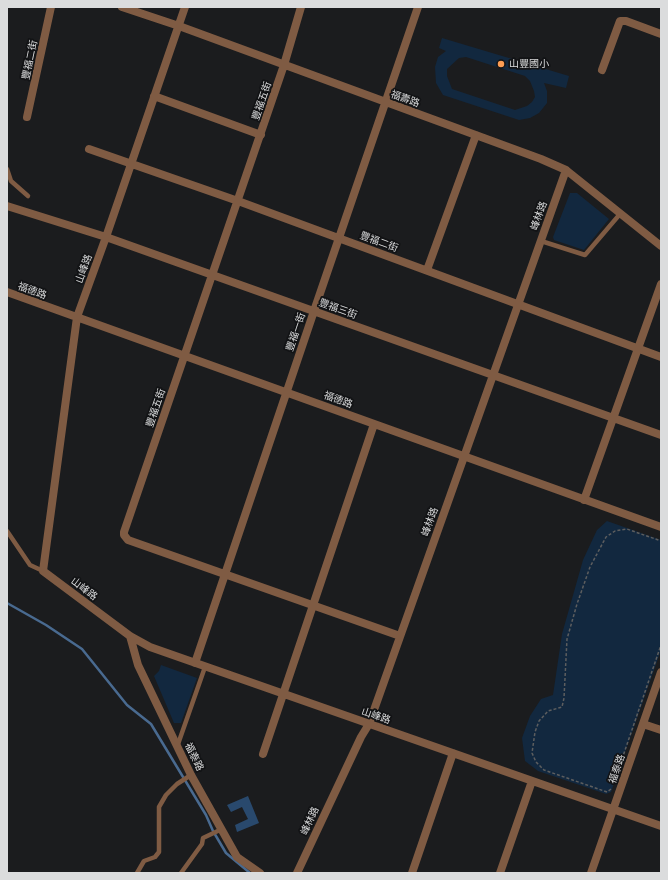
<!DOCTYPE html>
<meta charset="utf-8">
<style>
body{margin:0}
#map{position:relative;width:668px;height:880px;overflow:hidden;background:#1b1c1e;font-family:Inter,sans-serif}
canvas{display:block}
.frame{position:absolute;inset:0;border:8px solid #dbdcdd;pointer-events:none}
</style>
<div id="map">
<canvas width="668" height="880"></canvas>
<div class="frame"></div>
</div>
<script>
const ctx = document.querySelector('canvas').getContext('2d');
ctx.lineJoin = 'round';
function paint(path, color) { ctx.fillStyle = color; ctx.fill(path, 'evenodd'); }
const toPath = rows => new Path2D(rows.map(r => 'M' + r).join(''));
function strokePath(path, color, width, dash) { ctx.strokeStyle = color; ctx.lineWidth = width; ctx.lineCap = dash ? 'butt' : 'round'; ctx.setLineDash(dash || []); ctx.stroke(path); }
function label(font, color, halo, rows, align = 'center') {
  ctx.font = font + ' Inter,"Noto Sans TC",sans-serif'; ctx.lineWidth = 3.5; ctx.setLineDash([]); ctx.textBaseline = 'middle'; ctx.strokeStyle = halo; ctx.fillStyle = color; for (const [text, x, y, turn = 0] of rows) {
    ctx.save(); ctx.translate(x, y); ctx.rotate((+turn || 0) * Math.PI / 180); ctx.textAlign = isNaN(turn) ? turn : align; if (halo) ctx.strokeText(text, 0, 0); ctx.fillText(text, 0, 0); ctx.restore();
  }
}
paint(toPath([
 [442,38,569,76,566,88,544,83,547,91,547,103,539,113,530,118,519,120,443,95,436,83,435,67,438,57,446,51,439,48],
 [466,57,525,76,530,81,534,91,535,97,532,102,527,106,515,110,452,89,447,76,447,69,459,58],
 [570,193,577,193,609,219,584,250,554,240,553,237],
 [607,521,661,540,661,650,611,792,606,794,538,771,525,761,522,738,530,716,541,699,553,695,562,634,583,560,597,530],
 [161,665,197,678,181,723,174,723,154,676,159,671]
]), '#12283f');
strokePath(toPath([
 [7,603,46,625,82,649,127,705,151,724,206,815,213,831,226,853,250,873]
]), '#496a90', 2.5);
paint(toPath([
 [248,796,259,823,237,832,235,825,248,819,242,807,231,812,227,805]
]), '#29496d');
strokePath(toPath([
 [622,759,661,645],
 [611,789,607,792,544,770,536,762,532,753,535,732,539,721,548,711,562,707,564,698,567,639,577,604,590,567,606,537,615,531,627,529,661,541]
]), '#5d5e5f', 1.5, [3, 2]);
strokePath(toPath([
 [7,169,11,181,28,196],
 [541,241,585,255,620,214],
 [7,531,30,565,43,571],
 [177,747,205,667],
 [137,873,144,861,155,857,159,852,159,807,166,795,177,784,191,775],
 [181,873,202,844,203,838,222,829]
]), '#7f5b43', 4.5);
strokePath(toPath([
 [122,7,179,26,541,159,566,170,661,246],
 [185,7,106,237,77,317,43,571,130,636,150,647,661,826],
 [301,7,284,65,124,532,124,535,128,540,400,636],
 [602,70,620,21,626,21,661,34],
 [154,96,261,135],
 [27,117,51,7],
 [89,149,238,201,661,357],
 [7,206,106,237,661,435],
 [427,270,476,135],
 [7,292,661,527],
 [584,500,661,284],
 [130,636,138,665,191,775,237,857,260,873],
 [195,663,314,311,418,7],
 [643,724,661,730],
 [263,754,374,424],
 [297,873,361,737,369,724,566,170],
 [412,873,453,753],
 [500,873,532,781],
 [591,873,661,672]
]), '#7f5b43', 8);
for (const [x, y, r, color] of [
 [501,64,4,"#fc9d54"]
]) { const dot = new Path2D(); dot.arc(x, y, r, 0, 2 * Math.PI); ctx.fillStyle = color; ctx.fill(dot); strokePath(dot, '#121315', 1.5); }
label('10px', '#dbdcdd', '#121315', [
 ["豐福二街",30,60,-78],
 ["福壽路",405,99,20],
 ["豐福五街",262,101,-71],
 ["峰林路",539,216,-70],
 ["豐福二街",379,242,20],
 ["山峰路",84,269,-70],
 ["福德路",32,291,20],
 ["豐福三街",338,309,20],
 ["豐福一街",296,332,-71],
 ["福德路",338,400,20],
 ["豐福五街",156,408,-71],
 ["峰林路",430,522,-70],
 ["山峰路",84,589,37],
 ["山峰路",376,716,19],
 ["福泰路",194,757,64],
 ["福泰路",617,769,-71],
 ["峰林路",310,821,-65]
]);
label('10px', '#dbdcdd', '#121315', [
 ["山豐國小",509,64]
], 'left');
</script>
